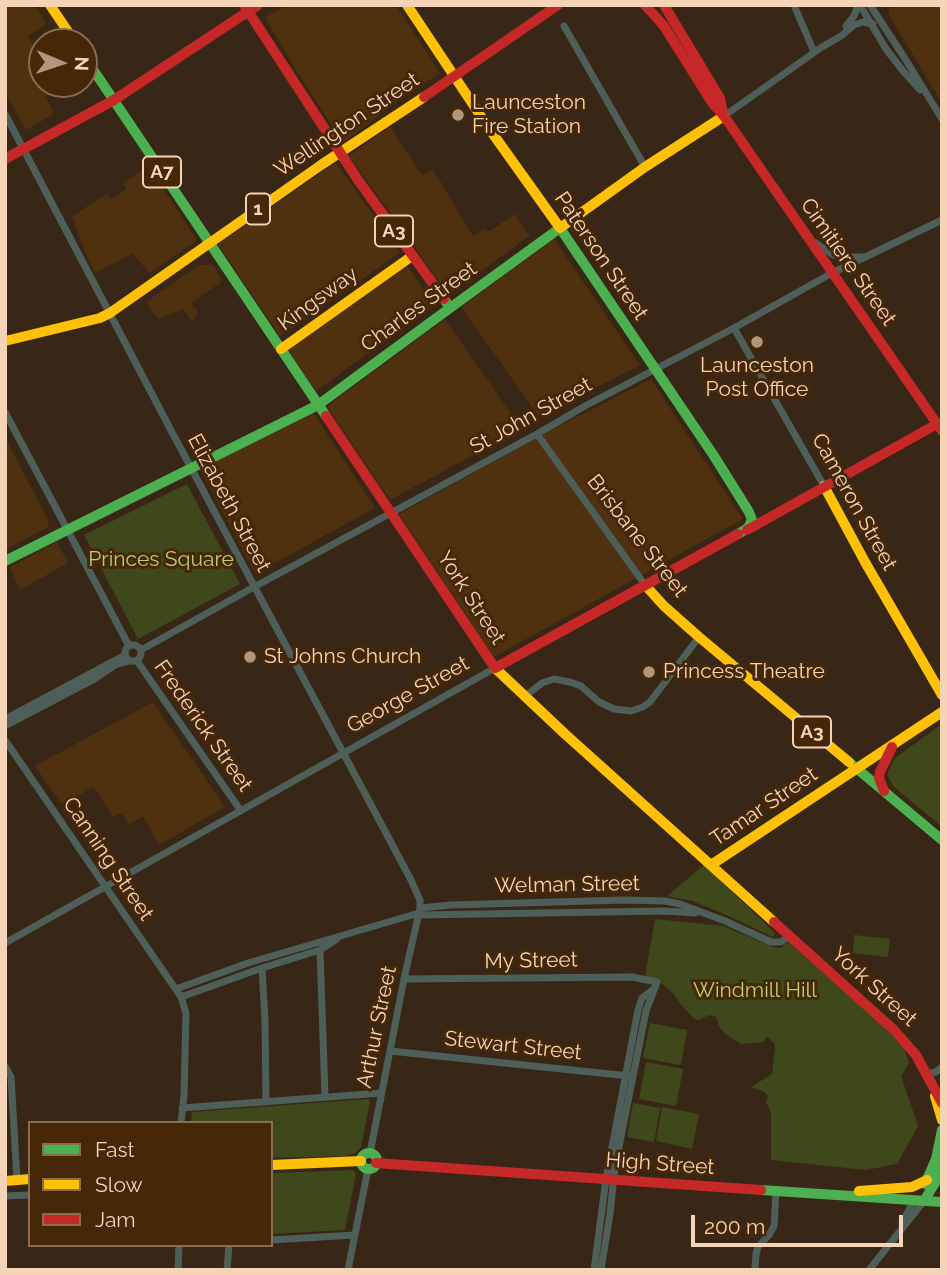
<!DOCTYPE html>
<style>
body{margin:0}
#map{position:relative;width:947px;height:1275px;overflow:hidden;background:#382716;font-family:Raleway,sans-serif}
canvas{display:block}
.frame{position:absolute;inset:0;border:7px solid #f4d3b7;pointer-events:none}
.legend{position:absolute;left:28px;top:1121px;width:245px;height:126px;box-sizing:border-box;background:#462808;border:2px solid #8c6c4e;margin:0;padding:9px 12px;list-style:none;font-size:21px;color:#f4d3b7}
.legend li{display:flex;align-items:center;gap:14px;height:35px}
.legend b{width:35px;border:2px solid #8c6c4e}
.north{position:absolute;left:28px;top:28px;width:70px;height:70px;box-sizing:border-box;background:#462808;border:2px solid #8c6c4e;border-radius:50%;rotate:92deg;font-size:19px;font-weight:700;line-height:28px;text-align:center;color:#f4d3b7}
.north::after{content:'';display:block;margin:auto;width:24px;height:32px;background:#b2977f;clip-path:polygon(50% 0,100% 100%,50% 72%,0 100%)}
.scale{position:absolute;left:691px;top:1215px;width:212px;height:32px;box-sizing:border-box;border:4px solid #f4d3b7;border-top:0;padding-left:9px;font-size:21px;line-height:24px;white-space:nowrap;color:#f4d3b7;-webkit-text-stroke:5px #462808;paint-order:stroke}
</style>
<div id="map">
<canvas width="947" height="1275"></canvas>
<div class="frame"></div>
<ul class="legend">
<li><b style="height:9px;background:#4caf50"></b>Fast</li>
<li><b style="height:9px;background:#ffc107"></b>Slow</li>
<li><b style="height:9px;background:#c62828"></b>Jam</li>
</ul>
<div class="north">N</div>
<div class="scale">200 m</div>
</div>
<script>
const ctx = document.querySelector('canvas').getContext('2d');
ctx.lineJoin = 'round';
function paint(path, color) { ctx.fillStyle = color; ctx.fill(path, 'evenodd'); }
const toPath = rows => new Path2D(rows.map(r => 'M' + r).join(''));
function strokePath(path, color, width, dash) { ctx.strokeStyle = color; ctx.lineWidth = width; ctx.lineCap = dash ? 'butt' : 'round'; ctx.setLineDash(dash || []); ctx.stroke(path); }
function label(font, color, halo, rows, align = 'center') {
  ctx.font = font + ' Raleway,sans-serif'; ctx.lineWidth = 6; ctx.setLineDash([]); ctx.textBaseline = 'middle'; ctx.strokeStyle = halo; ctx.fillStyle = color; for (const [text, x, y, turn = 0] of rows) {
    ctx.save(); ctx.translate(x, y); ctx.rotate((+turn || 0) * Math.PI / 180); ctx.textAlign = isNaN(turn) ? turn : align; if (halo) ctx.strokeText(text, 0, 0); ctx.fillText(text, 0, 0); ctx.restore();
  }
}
paint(toPath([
 [5,5,35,5,47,24,28,36,42,57,42,84,60,84,62,87,46,96,54,114,26,130,5,93],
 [286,5,396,5,440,73,399,100,343,143,296,70,265,18],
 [891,5,942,5,942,103,888,13],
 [390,127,422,175,433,169,473,236,484,229,490,231,515,214,529,236,449,295,349,156],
 [336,163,400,253,280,336,218,244],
 [149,166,197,240,150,273,132,254,95,273,85,252,72,216,107,194,111,199,126,189,124,183],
 [554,239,640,365,539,417,461,307],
 [405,263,435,305,316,391,286,347],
 [199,265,213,265,223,281,191,303,198,312,192,321,183,309,158,319,146,302],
 [445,319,522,429,390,500,327,406],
 [651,379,743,519,494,657,399,514,546,433],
 [313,412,375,508,255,574,200,469],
 [5,437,49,522,48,527,5,550],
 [57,542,68,563,20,590,10,567],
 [153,702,225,807,159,845,143,817,129,824,122,813,113,817,94,787,61,804,35,766]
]), '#4f300f');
paint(toPath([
 [187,484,240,584,138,639,84,535],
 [942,724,942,827,893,786,887,774,895,758],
 [704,865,775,933,773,937,722,913,692,901,667,896],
 [655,919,723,926,773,947,781,948,788,942,874,1017,904,1048,909,1063,901,1076,918,1126,897,1164,866,1170,771,1160,771,1113,766,1102,768,1096,765,1092,751,1087,772,1074,775,1048,774,1043,768,1037,765,1038,764,1042,741,1044,725,1034,719,1026,716,1017,709,1015,699,1020,694,1019,679,1002,674,994,661,983,645,976],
 [854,935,890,939,888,957,853,953],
 [650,1023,687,1030,681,1065,643,1058],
 [646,1062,683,1069,676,1106,639,1099],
 [368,1099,370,1102,361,1147,356,1153,345,1156,271,1158,271,1123,191,1123,192,1112],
 [633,1103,660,1108,654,1142,627,1137],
 [662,1107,699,1114,692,1149,656,1141],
 [353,1170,356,1174,345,1230,271,1234,271,1173]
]), '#3f481a');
strokePath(toPath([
 [794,5,814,52],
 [860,5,886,49,903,71,920,90],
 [870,5,904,57,942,119],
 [564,26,645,167],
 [846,26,854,16,858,5],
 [5,114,174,436,410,878,420,900,420,908,404,979,370,1153],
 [724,116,822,47,841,36,854,25,863,22,873,24],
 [816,243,833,255,845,257,862,257],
 [734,328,824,486],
 [5,412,129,646],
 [537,434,645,585],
 '125 653a8 8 0 1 1 16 0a8 8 0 1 1-16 0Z',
 [141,650,254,587,537,434,585,406,734,328,832,273,942,220],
 [137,661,241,811],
 [524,697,542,683,554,679,570,682,581,686,599,702,614,709,631,711,643,707,650,702,699,637],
 [5,719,125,655],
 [5,726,91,681,115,665,129,661],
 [5,740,181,997,186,1013,184,1096,181,1123],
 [420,908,451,905,624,900,665,901,680,904,725,921,771,942,781,942,789,936],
 [419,915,665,911,695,913],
 [5,943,495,668],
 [320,950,325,1096],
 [262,968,265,1020,266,1101],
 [404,979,632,977,657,982,646,1011,615,1167,610,1214,601,1270],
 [176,989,248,963,419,913],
 [181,997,262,968,320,950,337,939],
 [390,1051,629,1076],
 [5,1066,11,1077,17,1180],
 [926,1074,936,1072,942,1067],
 [182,1108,381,1093],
 [5,1196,30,1195],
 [902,1223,914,1200],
 [271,1240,354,1235],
 [755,1268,756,1254,758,1247,769,1235,774,1226,776,1191],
 [178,1270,179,1245],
 [227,1270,229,1245],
 [348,1270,368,1169],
 [594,1270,606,1179,638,1010,642,998,655,988],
 [869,1270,924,1201]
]), '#4e5f59', 7);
strokePath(toPath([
 [84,56,326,416],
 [444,299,450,308,560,228,714,456,749,512,752,520,748,528,738,534],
 [5,561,318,405,450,308],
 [849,762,942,840],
 '361 1161a8 8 0 1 1 16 0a8 8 0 1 1-16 0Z',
 [925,1184,936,1159,942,1130],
 [761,1190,942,1202],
 [924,1201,935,1183,942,1166]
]), '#4caf50', 10);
strokePath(toPath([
 [50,5,75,42],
 [407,5,488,127,560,228,645,167,724,116],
 [5,341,100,318,110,313,321,165,424,97],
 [281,349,412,256],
 [824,486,865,562,942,695],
 [645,585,664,606,699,637,849,762],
 [495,668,565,734,774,922],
 [711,865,942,712],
 [935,1096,942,1120],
 [271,1165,361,1161],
 [5,1181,30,1179],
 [859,1191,912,1187,927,1180]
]), '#ffc107', 10);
strokePath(toPath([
 [244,5,358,180,444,299],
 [645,5,664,26,713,104,724,116,942,431],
 [664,5,720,98,723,113],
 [424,97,558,5],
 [5,159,114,100,258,5],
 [326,416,495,668,738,534],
 [747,530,937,424],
 [884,791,879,778,880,772,892,747],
 [774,922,894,1030,916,1055,942,1103],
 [376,1163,761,1190]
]), '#c62828', 10);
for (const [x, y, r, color] of [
 [458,115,7,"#b2977f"],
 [757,342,7,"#b2977f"],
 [250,657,7,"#b2977f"],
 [649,672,7,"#b2977f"]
]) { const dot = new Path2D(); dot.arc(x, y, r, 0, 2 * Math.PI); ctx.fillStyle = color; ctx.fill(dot); strokePath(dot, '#462808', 2.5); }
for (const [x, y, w] of [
 [162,172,38],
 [258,209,24],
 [394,231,38],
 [812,732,38]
]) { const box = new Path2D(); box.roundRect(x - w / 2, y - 15.5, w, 31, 5); ctx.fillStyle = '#462808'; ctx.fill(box); strokePath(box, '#f4d3b7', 2); }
label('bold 19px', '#f4d3b7', null, [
 ["A7",162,172],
 ["1",258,209],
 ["A3",394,231],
 ["A3",812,732]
]);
label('21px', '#f4d3b7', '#462808', [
 ["Launceston",472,103],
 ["Fire Station",472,127],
 ["Launceston",757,366,"center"],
 ["Post Office",757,390,"center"],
 ["St Johns Church",264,657],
 ["Princess Theatre",663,672]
], 'left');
label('21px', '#f4d3b7', '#462808', [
 ["Wellington Street",347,125,-34],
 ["Paterson Street",601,256,56],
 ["Cimitiere Street",848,262,55],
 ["Kingsway",318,299,-36],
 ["Charles Street",419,307,-36],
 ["St John Street",531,416,-29],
 ["Cameron Street",854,502,61],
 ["Elizabeth Street",229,503,62],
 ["Brisbane Street",637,536,52],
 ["York Street",471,598,57],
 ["George Street",408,695,-29],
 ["Frederick Street",203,726,55],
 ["Tamar Street",764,807,-34],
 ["Canning Street",108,859,56],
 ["Welman Street",567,885,-1],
 ["My Street",531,961,-1],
 ["York Street",874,987,42],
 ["Arthur Street",377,1027,-78],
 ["Stewart Street",513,1046,6],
 ["High Street",660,1164,4]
]);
label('21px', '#b5cf72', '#462808', [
 ["Princes Square",161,560],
 ["Windmill Hill",755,991]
]);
</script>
